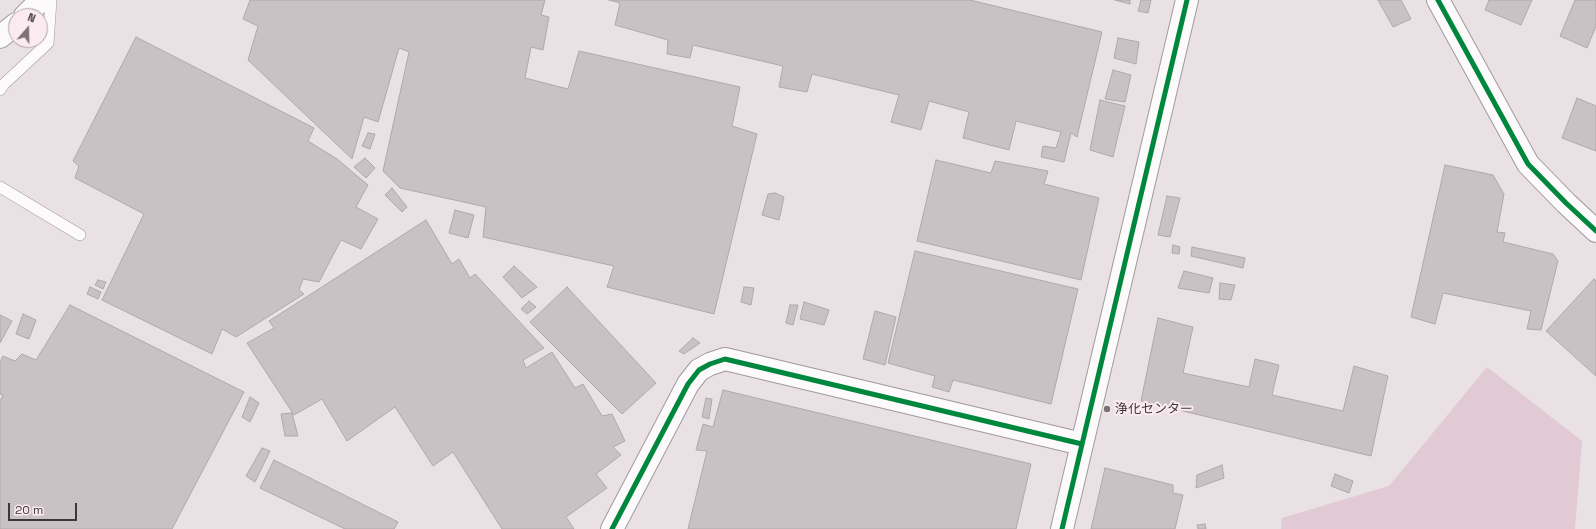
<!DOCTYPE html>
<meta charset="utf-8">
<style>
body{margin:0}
#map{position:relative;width:1596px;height:529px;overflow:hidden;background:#eae1e5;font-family:"Space Grotesk",sans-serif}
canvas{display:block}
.north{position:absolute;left:8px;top:8px;width:40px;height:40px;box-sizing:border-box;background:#fbebf1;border:1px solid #afa3a8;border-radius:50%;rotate:20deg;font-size:11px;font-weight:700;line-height:16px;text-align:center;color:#3d373a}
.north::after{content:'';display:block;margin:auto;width:14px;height:18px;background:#7a7276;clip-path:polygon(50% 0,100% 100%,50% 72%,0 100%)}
.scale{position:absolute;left:8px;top:503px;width:69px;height:18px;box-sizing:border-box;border:2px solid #3d373a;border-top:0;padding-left:5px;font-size:12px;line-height:14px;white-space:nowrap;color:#3d373a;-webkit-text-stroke:3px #fbebf1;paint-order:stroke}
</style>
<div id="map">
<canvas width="1596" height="529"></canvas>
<div class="north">N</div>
<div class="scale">20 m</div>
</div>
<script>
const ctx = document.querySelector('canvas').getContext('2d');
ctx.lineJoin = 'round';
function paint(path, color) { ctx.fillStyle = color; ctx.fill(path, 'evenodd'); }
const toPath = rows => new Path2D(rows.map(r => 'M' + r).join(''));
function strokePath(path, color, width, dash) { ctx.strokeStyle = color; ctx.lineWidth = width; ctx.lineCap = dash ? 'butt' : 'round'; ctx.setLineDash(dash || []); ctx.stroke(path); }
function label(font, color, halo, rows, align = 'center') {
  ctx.font = font + ' "Space Grotesk","Noto Sans JP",sans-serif'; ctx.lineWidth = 4; ctx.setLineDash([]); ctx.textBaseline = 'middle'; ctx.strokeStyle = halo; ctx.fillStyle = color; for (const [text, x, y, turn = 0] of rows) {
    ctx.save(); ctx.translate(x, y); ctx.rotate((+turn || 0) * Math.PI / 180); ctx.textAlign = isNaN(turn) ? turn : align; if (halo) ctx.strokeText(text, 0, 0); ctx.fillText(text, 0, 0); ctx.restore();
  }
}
paint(toPath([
 [1487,367,1582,441,1575,529,1281,529,1282,518,1389,486]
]), '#e1cad4');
const building = toPath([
 [250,0,545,0,541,15,549,17,543,50,531,47,525,78,568,89,579,51,740,87,732,126,757,134,714,314,607,287,614,266,483,237,486,207,400,188,383,171,409,52,399,48,378,122,364,117,352,159,248,60,258,26,243,19,250,0],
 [609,0,970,0,1102,32,1077,137,1071,133,1064,162,1041,157,1043,146,1056,148,1061,132,1016,121,1009,150,963,138,969,112,929,101,921,130,891,122,899,95,812,74,807,92,779,87,783,66,693,45,690,58,667,54,668,40,615,25,620,3,609,0],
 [1115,0,1130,0,1130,4,1115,0],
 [1141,0,1151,0,1148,13,1138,11,1141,0],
 [1378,0,1401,0,1411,19,1393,27,1378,0],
 [1489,0,1532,0,1521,25,1485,10,1489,0],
 [1575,0,1596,0,1596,26,1587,48,1560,36,1575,0],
 [136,37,314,128,308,141,337,159,368,185,356,207,378,219,361,249,341,240,319,282,303,279,299,290,304,294,236,337,222,329,212,354,102,300,144,214,75,178,79,166,73,161,136,37],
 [1118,38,1139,42,1136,64,1114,58,1118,38],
 [1113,70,1131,75,1125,102,1105,99,1113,70],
 [1577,98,1596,106,1596,151,1562,138,1577,98],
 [1100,100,1125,106,1113,157,1090,150,1100,100],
 [368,133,375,134,370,149,362,146,368,133],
 [365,158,375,168,366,178,354,167,365,158],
 [936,160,991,173,995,161,1048,171,1044,184,1099,198,1081,280,917,241,936,160],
 [1445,165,1493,175,1504,194,1497,232,1505,233,1503,242,1553,254,1558,261,1541,330,1527,329,1531,311,1443,293,1435,324,1411,317,1445,165],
 [392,188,407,207,402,212,385,195,392,188],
 [775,193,784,197,779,220,762,215,768,194,775,193],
 [1167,196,1180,198,1170,237,1158,235,1167,196],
 [455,210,474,215,468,238,449,233,455,210],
 [426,220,452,264,459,259,470,278,475,274,544,348,523,360,526,368,552,352,575,388,583,384,602,416,612,414,625,441,613,447,621,455,596,474,607,488,566,517,574,529,502,529,453,452,433,466,395,407,347,441,322,399,294,415,247,343,274,328,269,321,426,220],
 [1173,245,1180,247,1179,254,1172,253,1173,245],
 [1192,247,1245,258,1243,268,1191,256,1192,247],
 [915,251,1078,289,1051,404,953,380,949,392,932,387,935,376,888,363,915,251],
 [514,266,537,287,522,298,503,277,514,266],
 [1184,271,1213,278,1209,293,1178,288,1184,271],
 [1594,279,1596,281,1596,376,1546,331,1594,279],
 [98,280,106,282,103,289,95,285,98,280],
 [1220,283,1235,285,1231,300,1219,299,1220,283],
 [90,287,101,292,98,299,87,294,90,287],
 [567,287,656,383,622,414,530,322,567,287],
 [744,287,754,288,751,305,741,302,744,287],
 [529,301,536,307,527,314,521,309,529,301],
 [804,302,829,310,824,325,800,319,804,302],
 [70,305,244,392,172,529,0,529,0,401,3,395,0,394,0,362,3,356,15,361,22,354,36,360,70,305],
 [790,305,798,305,793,325,786,323,790,305],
 [875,311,896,317,885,365,863,359,875,311],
 [23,314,36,320,29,339,16,334,23,314],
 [0,315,12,321,0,343,0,315],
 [1158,318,1193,327,1183,373,1249,387,1255,359,1279,365,1272,395,1343,411,1354,366,1388,376,1371,456,1141,401,1158,318],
 [693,338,700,343,684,354,679,351,693,338],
 [723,390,1031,464,1016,529,688,529,707,451,696,450,703,424,713,427,723,390],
 [250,397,259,403,250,422,242,417,250,397],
 [706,398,712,399,709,419,702,417,706,398],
 [292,413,298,436,285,436,281,414,292,413],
 [262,448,270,451,255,482,246,476,262,448],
 [274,460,398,522,394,529,345,529,260,488,274,460],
 [1222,465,1224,478,1196,488,1197,475,1222,465],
 [1105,468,1173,485,1173,493,1183,495,1175,529,1091,529,1105,468],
 [1335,474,1353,481,1349,493,1331,486,1335,474],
 [1205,524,1206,529,1198,529,1197,525,1205,524]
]);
paint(building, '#c9c2c5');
strokePath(building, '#afa8ab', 1);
const service = toPath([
 [0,90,4,84,48,43,51,0],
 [0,187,80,235]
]);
const tertiary = toPath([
 [1438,0,1528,164,1566,203,1596,231],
 [25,16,41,0],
 [0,37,16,24],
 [612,529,688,384,699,370,710,364,725,359,1082,444],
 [1062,529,1187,0]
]);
strokePath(service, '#a09a9c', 12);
strokePath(tertiary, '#a09a9c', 24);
strokePath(service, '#fcfafb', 11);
strokePath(tertiary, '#fcfafb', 22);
strokePath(toPath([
 [1438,0,1528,164,1566,203,1596,231],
 [612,529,688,384,699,370,710,364,725,359,1082,444],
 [1062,529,1187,0]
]), '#00873e', 5);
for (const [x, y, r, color] of [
 [1107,409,4,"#7a7276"]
]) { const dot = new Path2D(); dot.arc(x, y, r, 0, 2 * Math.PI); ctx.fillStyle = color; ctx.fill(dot); strokePath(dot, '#fbebf1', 1.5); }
label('13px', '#3d373a', '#fbebf1', [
 ["浄化センター",1115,409]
], 'left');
</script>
